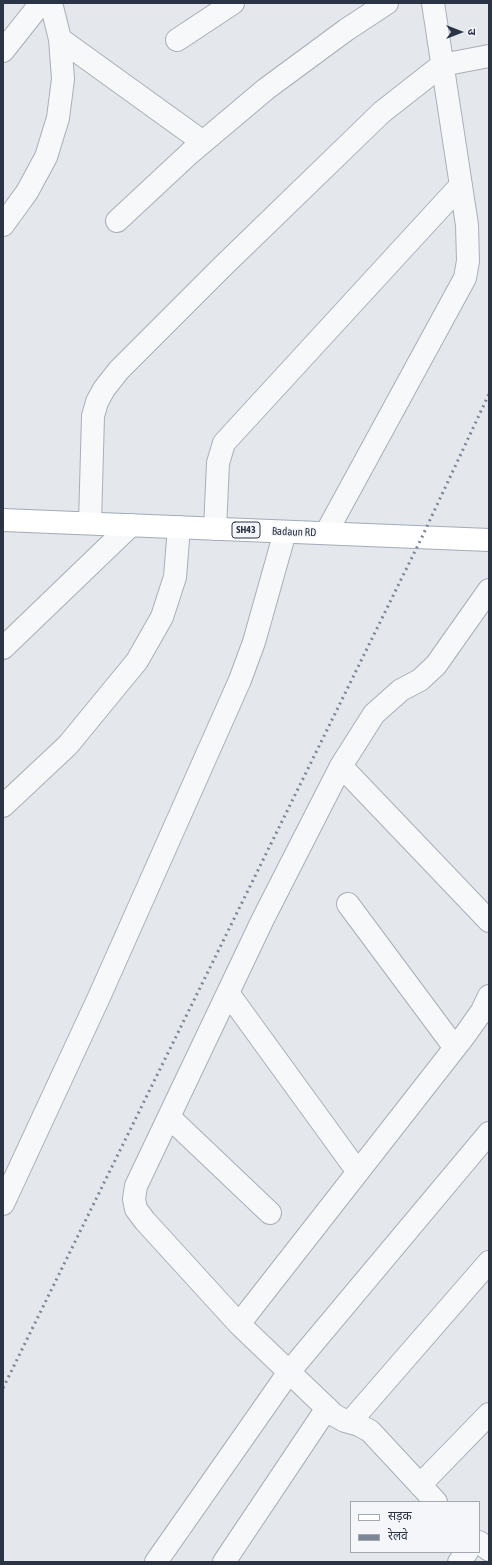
<!DOCTYPE html>
<meta charset="utf-8">
<style>
body{margin:0}
#map{position:relative;width:492px;height:1565px;overflow:hidden;background:#e4e7ec;font-family:"Asap Condensed","Noto Sans Devanagari",sans-serif}
canvas{display:block}
.frame{position:absolute;inset:0;border:4px solid #2b3445;pointer-events:none}
.legend{position:absolute;left:350px;top:1501px;width:130px;height:52px;box-sizing:border-box;background:#f4f6f9;border:1px solid #a4a8b1;margin:0;padding:5px 7px;list-style:none;font-size:12px;color:#2b3445}
.legend li{display:flex;align-items:center;gap:8px;height:20px}
.legend b{width:20px;border:1px solid #a4a8b1}
.north{position:absolute;left:440px;top:12px;width:40px;height:40px;-webkit-text-stroke:3px #f4f6f9;paint-order:stroke;rotate:90deg;font-size:11px;font-weight:700;line-height:16px;text-align:center;color:#2b3445}
.north::after{content:'';display:block;margin:auto;width:14px;height:18px;background:#2b3445;clip-path:polygon(50% 0,100% 100%,50% 72%,0 100%)}
</style>
<div id="map">
<canvas width="492" height="1565"></canvas>
<div class="frame"></div>
<ul class="legend">
<li><b style="height:5px;background:#fff"></b>सड़क</li>
<li><b style="height:5px;background:#7d8696"></b>रेलवे</li>
</ul>
<div class="north">उ</div>
</div>
<script>
const ctx = document.querySelector('canvas').getContext('2d');
ctx.lineJoin = 'round';
const toPath = rows => new Path2D(rows.map(r => 'M' + r).join(''));
function strokePath(path, color, width, dash) { ctx.strokeStyle = color; ctx.lineWidth = width; ctx.lineCap = dash ? 'butt' : 'round'; ctx.setLineDash(dash || []); ctx.stroke(path); }
function label(font, color, halo, rows, align = 'center') {
  ctx.font = font + ' "Asap Condensed",sans-serif'; ctx.lineWidth = 3; ctx.setLineDash([]); ctx.textBaseline = 'middle'; ctx.strokeStyle = halo; ctx.fillStyle = color; for (const [text, x, y, turn = 0] of rows) {
    ctx.save(); ctx.translate(x, y); ctx.rotate((+turn || 0) * Math.PI / 180); ctx.textAlign = isNaN(turn) ? turn : align; if (halo) ctx.strokeText(text, 0, 0); ctx.fillText(text, 0, 0); ctx.restore();
  }
}
const minor = toPath([
 [60,39,203,142],
 [177,40,233,3],
 [3,51,41,3],
 [117,221,190,153,266,89,346,30,387,3],
 [3,225,27,192,46,157,58,118,63,79,60,39,51,3],
 [90,523,93,416,97,402,104,389,119,370,223,266,382,112,442,65,489,56],
 [215,529,218,463,224,443,461,185],
 [326,533,465,278,468,261,467,225,433,3],
 [3,648,131,525],
 [341,766,489,921],
 [3,806,68,745,137,661,162,617,175,577,179,527],
 [348,904,455,1048],
 [228,993,358,1172],
 [169,1117,270,1213],
 [3,1204,100,995,240,680,254,642,285,532],
 [239,1324,465,1035,482,1011,489,996],
 [350,1422,489,1262],
 [420,1485,489,1414],
 [436,1502,370,1431,359,1425,345,1421,334,1415,239,1324,145,1221,136,1209,134,1199,136,1186,263,919,341,766,374,714,401,690,420,680,436,665,489,590],
 [479,1542,489,1550],
 [156,1562,289,1372,489,1133],
 [224,1562,327,1408],
 [459,1562,467,1552]
]);
const primary = toPath([
 [3,520,489,540]
]);
strokePath(minor, '#a9aeb7', 24);
strokePath(primary, '#a3abb8', 24);
strokePath(minor, '#f7f8fa', 22);
strokePath(primary, '#fff', 22);
strokePath(toPath([
 [3,1388,422,537,489,394]
]), '#7d8696', 3, [2, 4]);
for (const [x, y, w] of [
 [246,530,28]
]) { const box = new Path2D(); box.roundRect(x - w / 2, y - 8, w, 16, 3); ctx.fillStyle = '#f4f6f9'; ctx.fill(box); strokePath(box, '#2b3445', 1); }
label('bold 10px', '#2b3445', null, [
 ["SH43",246,530]
]);
label('11px', '#2b3445', '#f4f6f9', [
 ["Badaun RD",294,532,2]
]);
</script>
